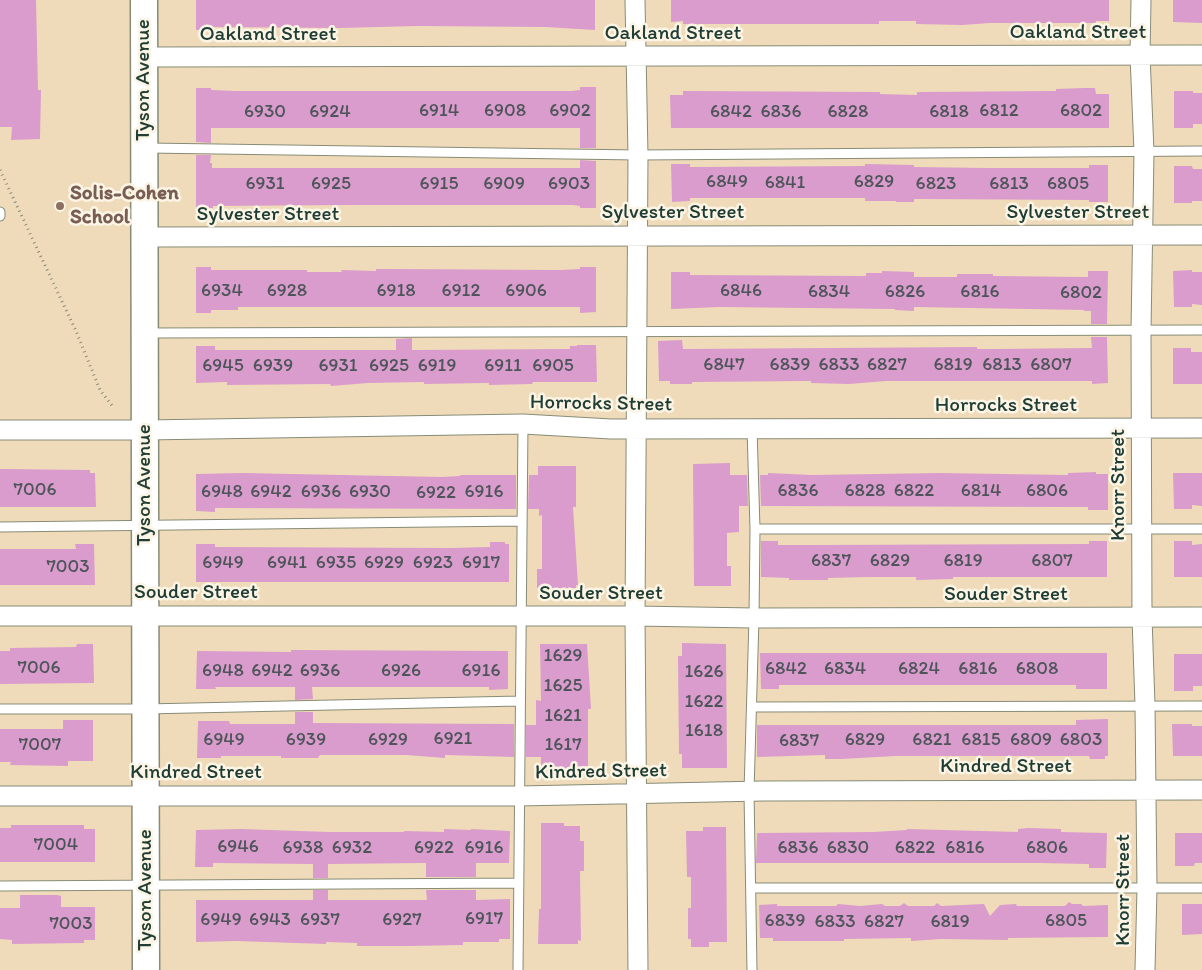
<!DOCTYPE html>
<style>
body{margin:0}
canvas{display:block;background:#efdbb9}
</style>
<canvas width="1202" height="970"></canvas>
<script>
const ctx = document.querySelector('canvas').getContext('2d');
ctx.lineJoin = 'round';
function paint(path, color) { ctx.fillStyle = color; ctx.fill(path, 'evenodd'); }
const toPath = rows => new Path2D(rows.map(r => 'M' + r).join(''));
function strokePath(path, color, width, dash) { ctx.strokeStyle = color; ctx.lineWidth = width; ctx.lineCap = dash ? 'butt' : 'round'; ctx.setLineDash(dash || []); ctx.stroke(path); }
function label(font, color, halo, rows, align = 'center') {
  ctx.font = font + ' Itim,sans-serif'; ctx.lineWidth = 5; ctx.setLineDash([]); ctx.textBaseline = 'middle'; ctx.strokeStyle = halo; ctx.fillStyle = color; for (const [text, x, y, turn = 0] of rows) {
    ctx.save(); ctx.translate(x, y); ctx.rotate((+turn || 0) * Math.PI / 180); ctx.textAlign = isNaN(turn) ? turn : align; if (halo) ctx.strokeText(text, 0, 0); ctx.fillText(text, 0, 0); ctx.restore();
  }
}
paint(toPath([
 [0,0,36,0,38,90,41,90,40,139,11,140,12,127,0,127],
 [196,0,595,0,595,30,545,27,418,26,340,28,211,27,211,30,196,30],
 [671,0,1109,0,1109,21,1096,21,1096,23,990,23,962,25,916,24,916,21,879,21,879,24,683,24,683,21,671,22],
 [1173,0,1202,0,1202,23,1173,22],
 [580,87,596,87,596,148,580,148,580,128,211,128,211,143,196,142,196,88,211,88,211,90,236,91,571,91,580,90],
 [1085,88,1095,88,1096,94,1109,94,1109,128,671,128,670,95,683,95,683,91,880,92,880,94,917,95,917,92,1056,91,1056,89],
 [1174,91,1193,91,1193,93,1202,93,1202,124,1193,124,1193,128,1174,128],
 [196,155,211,155,210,163,212,163,212,168,580,168,580,160,596,161,596,208,580,208,580,206,572,205,351,205,213,206,213,208,196,208],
 [671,164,690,164,690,167,865,166,865,164,914,165,914,167,988,168,1089,168,1089,165,1108,165,1108,202,1089,202,1089,200,914,199,914,202,896,202,896,201,865,201,865,198,690,198,690,201,672,202],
 [1174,166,1192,166,1193,169,1202,169,1202,201,1192,201,1192,203,1174,203],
 [196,267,211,267,211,270,307,270,307,272,342,272,341,270,376,271,376,269,385,269,561,270,580,269,580,267,596,267,596,312,580,313,580,307,238,307,238,310,211,310,211,313,196,313],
 [1192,270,1192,272,1202,272,1202,305,1192,304,1192,307,1174,307,1173,271],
 [882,271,914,272,914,277,957,277,957,274,993,274,993,276,1088,277,1088,271,1108,271,1107,324,1091,324,1091,311,1084,311,1084,310,914,307,914,311,895,310,895,309,719,307,671,309,671,272,690,272,690,275,866,276,866,273,882,273],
 [1091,337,1107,337,1108,383,1092,384,1092,381,886,381,849,384,811,383,811,381,692,382,692,384,670,384,670,381,659,381,658,341,682,340,683,349,977,347,977,349,994,349,1092,348],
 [412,338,412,350,570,349,570,346,577,346,577,345,596,345,597,382,533,382,532,384,489,385,489,383,424,384,424,382,368,383,331,386,330,384,227,385,227,382,196,383,196,346,215,346,215,350,396,350,396,339],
 [1173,348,1191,348,1191,352,1202,352,1202,384,1173,384],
 [730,463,730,475,747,475,748,506,739,506,739,532,727,533,727,566,731,566,731,586,694,586,693,464],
 [538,466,576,466,576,507,573,507,578,585,576,585,576,588,537,588,537,569,542,569,542,515,539,516,539,509,528,509,529,475,538,475],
 [0,469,90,470,90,473,95,473,96,507,0,507],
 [1096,472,1096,474,1108,474,1108,510,1088,510,1088,507,1072,507,761,506,760,475,768,475,768,473,812,475,939,473,1068,475,1068,473],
 [243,473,442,477,460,476,460,475,516,475,516,509,215,508,215,512,196,511,196,474],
 [1173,473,1202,473,1202,506,1192,505,1192,509,1174,509],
 [761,541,778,541,778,545,808,545,1089,544,1089,541,1107,541,1107,577,953,577,953,579,916,580,916,577,868,577,828,578,828,580,789,580,789,578,761,577],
 [1174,541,1192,541,1192,545,1202,544,1202,577,1174,577],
 [490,542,505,542,505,544,509,544,509,582,196,582,196,544,215,544,215,547,451,548,490,547],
 [75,544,94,544,95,585,0,585,0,549,76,549],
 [682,643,726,644,727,768,682,768,682,754,679,754,678,656,682,656],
 [77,644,93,644,94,683,0,684,0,651,10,651,10,648,76,647],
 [540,644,587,644,591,709,588,709,588,766,585,766,585,769,541,768,541,757,526,757,526,725,536,725,536,700,541,701],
 [291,650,508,651,508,689,489,690,489,687,312,687,313,699,295,700,295,687,215,687,216,689,196,689,197,651,291,652],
 [760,653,1107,653,1107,689,1076,689,1076,685,779,685,779,689,761,689],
 [1174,654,1202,654,1202,686,1193,686,1193,691,1174,691],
 [295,712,313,712,313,723,514,724,514,757,445,755,445,758,406,755,320,755,318,758,281,758,281,756,221,756,221,758,197,758,198,721,229,721,230,724,295,724],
 [1108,719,1108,756,1105,756,1105,759,1090,759,1089,756,896,756,841,759,825,759,825,755,757,757,757,725,1076,725,1076,720],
 [63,720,93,720,93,761,68,761,68,766,10,765,11,762,0,762,0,729,63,729],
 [1172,724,1192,724,1192,726,1202,726,1202,756,1173,756],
 [541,823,564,823,564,826,580,826,580,841,584,841,584,871,580,871,581,941,578,940,578,944,538,944,539,909,541,909],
 [11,825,84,825,84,829,95,829,95,862,0,862,0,828,11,828],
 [703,827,726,827,727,942,709,942,709,947,691,947,691,939,688,939,688,908,691,908,691,877,687,877,686,831,703,831],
 [1028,828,1061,829,1061,832,1107,833,1106,868,1089,868,1089,864,1039,863,756,863,757,833,873,832,907,830,907,829,1018,832,1018,829],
 [241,829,329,832,404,832,404,831,444,832,444,829,471,830,471,829,510,831,509,863,476,863,476,877,426,877,426,863,328,864,328,878,313,878,313,864,213,863,213,867,195,867,196,830],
 [1175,833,1202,833,1202,863,1195,863,1194,866,1175,866],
 [313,890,328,890,328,900,427,900,426,890,476,890,476,900,510,899,510,939,499,939,499,942,463,942,463,945,409,946,357,946,357,943,326,942,326,944,236,941,196,942,196,900,313,900],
 [20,895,57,895,61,896,61,907,95,907,95,940,84,940,84,943,12,944,12,940,0,939,0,908,20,908],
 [1069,902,1072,904,1081,904,1083,906,1108,905,1108,937,1008,938,1008,940,941,939,911,941,911,938,844,939,844,941,773,941,773,938,760,938,759,905,777,904,777,906,836,906,838,904,860,906,882,904,885,906,900,906,904,903,908,906,934,906,937,903,941,906,984,904,990,916,1000,905,1016,904,1017,906,1065,906],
 [1182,904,1202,904,1202,934,1182,935]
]), '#da9ccd');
const lane = toPath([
 [147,148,638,155,1202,151],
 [0,212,0,216],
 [147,333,1202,330],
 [752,428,755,529,754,618,749,792,752,970],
 [0,527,522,521],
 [755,529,1202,529],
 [752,707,1202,706],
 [0,709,145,709,520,701],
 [0,886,519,883],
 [751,888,1202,888],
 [518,970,523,424]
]);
const street = toPath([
 [635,0,638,155,635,616,638,970],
 [1141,0,1140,55,1144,152,1141,330,1142,617,1145,705,1147,888,1145,970],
 [144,57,1202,55],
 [144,237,1202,235],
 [0,430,145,430,523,424,611,429,1202,428],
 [0,616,635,616,754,618,1202,617],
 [0,796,519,796,763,791,1202,790]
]);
const secondary = toPath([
 [144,0,146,970]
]);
strokePath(lane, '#878c76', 11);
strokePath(street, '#878c76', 21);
strokePath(secondary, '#878c76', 29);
strokePath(toPath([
 [0,170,76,331,100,390,114,408]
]), '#878c76', 3, [1, 4]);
strokePath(lane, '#fff', 9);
strokePath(street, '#fff', 19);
strokePath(secondary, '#fff', 26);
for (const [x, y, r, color] of [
 [60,206,5,"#8d6e63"]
]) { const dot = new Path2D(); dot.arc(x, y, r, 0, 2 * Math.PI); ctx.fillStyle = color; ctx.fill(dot); strokePath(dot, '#fcf5e5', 2); }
label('19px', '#4e555a', null, [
 ["6914",439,111],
 ["6908",505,111],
 ["6902",570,111],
 ["6812",999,111],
 ["6802",1081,111],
 ["6930",265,112],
 ["6924",330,112],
 ["6842",731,112],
 ["6836",781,112],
 ["6828",848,112],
 ["6818",949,112],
 ["6849",727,182],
 ["6829",874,182],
 ["6841",785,183],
 ["6931",265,184],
 ["6925",331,184],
 ["6915",439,184],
 ["6909",504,184],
 ["6903",569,184],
 ["6823",936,184],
 ["6813",1009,184],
 ["6805",1068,184],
 ["6934",222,291],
 ["6928",287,291],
 ["6918",396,291],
 ["6912",461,291],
 ["6906",526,291],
 ["6846",741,291],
 ["6834",829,292],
 ["6826",905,292],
 ["6816",980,292],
 ["6802",1081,293],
 ["6847",724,365],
 ["6839",790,365],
 ["6833",839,365],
 ["6827",887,365],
 ["6819",953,365],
 ["6813",1002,365],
 ["6807",1051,365],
 ["6945",223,366],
 ["6939",273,366],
 ["6931",338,366],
 ["6925",389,366],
 ["6919",437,366],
 ["6911",503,366],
 ["6905",553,366],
 ["7006",35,490],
 ["6836",798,491],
 ["6828",865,491],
 ["6822",914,491],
 ["6814",981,491],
 ["6806",1047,491],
 ["6948",222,492],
 ["6942",271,492],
 ["6936",321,492],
 ["6930",370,492],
 ["6916",484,492],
 ["6922",436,493],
 ["6837",831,561],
 ["6829",890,561],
 ["6819",963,561],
 ["6807",1052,561],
 ["6949",223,563],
 ["6941",287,563],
 ["6935",336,563],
 ["6929",384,563],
 ["6923",433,563],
 ["6917",481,563],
 ["7003",68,567],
 ["1629",563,656],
 ["7006",39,668],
 ["6842",786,669],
 ["6834",845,669],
 ["6824",919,669],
 ["6816",978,669],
 ["6808",1037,669],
 ["6948",223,671],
 ["6942",272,671],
 ["6936",320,671],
 ["6926",401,671],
 ["6916",481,671],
 ["1626",704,672],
 ["1625",563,686],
 ["1622",704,702],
 ["1621",563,716],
 ["1618",704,731],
 ["6921",453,739],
 ["6949",224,740],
 ["6939",306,740],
 ["6929",388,740],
 ["6829",865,740],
 ["6821",932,740],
 ["6815",981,740],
 ["6809",1031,740],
 ["6803",1081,740],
 ["6837",799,741],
 ["7007",40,745],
 ["1617",563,745],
 ["7004",56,845],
 ["6946",238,847],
 ["6938",303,848],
 ["6932",352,848],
 ["6922",434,848],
 ["6916",484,848],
 ["6836",798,848],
 ["6830",848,848],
 ["6822",915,848],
 ["6816",965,848],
 ["6806",1047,848],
 ["6917",484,919],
 ["6949",221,920],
 ["6943",270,920],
 ["6937",320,920],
 ["6927",402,920],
 ["6839",785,921],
 ["6805",1066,921],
 ["6833",835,922],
 ["6827",884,922],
 ["6819",950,922],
 ["7003",71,924]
]);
label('21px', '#1f3d34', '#fcf5e5', [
 ["Oakland Street",1078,33],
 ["Oakland Street",673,34],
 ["Oakland Street",268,35],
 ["Tyson Avenue",144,80,-90],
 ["Sylvester Street",673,213],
 ["Sylvester Street",1078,213],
 ["Sylvester Street",268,215],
 ["Horrocks Street",601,404,1],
 ["Horrocks Street",1006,406],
 ["Tyson Avenue",145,485,-90],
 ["Knorr Street",1119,485,-90],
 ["Souder Street",196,593],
 ["Souder Street",601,594],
 ["Souder Street",1006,595],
 ["Kindred Street",1006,767],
 ["Kindred Street",601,772,-1],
 ["Kindred Street",196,773],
 ["Tyson Avenue",146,890,-90],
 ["Knorr Street",1124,890,-90]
]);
label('bold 21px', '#785e54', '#fcf5e5', [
 ["Solis-Cohen",70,194],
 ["School",70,218]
], 'left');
</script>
